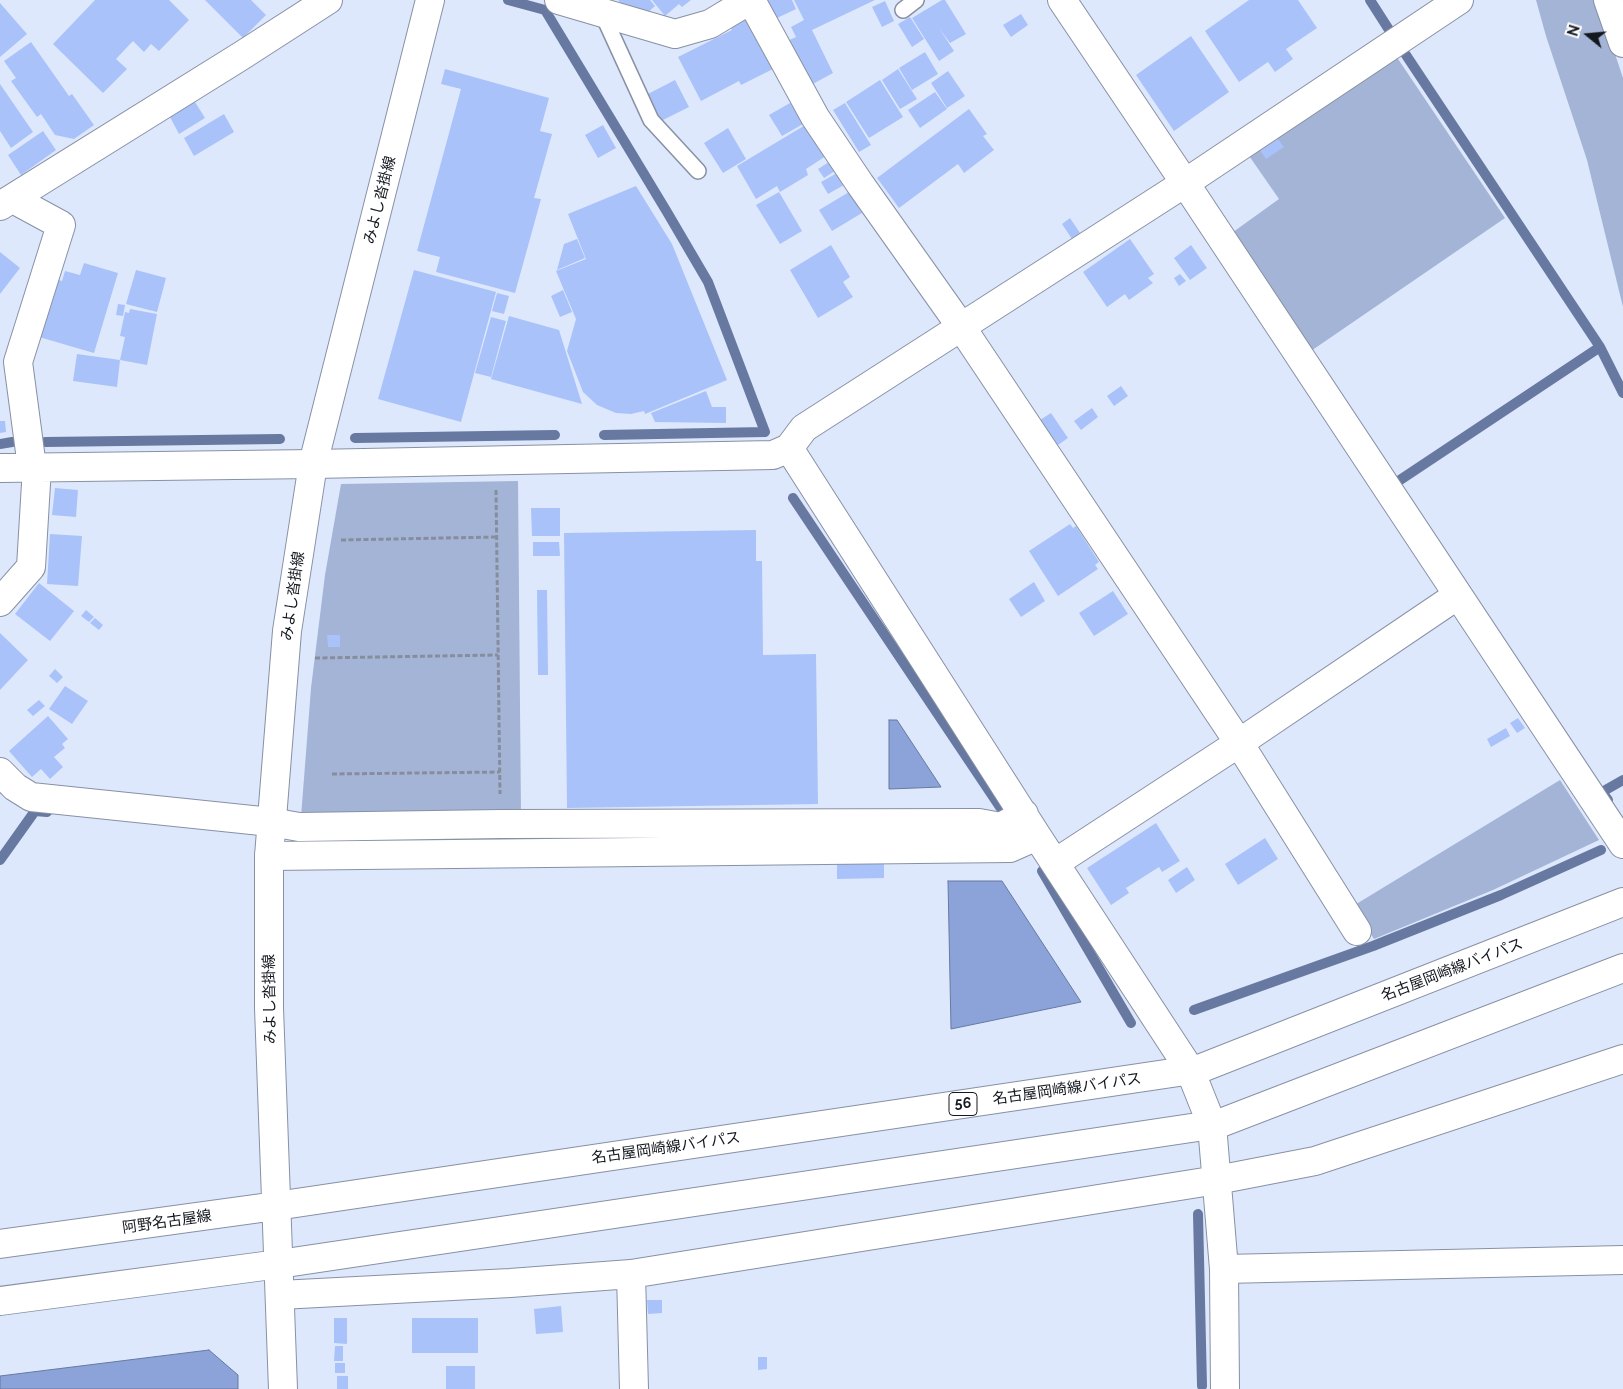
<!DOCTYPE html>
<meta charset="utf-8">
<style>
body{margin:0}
#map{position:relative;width:1623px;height:1389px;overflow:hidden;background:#dee8fd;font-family:Raleway,sans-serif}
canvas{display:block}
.north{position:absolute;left:1563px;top:10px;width:50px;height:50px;-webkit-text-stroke:4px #fff;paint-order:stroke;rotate:287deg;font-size:14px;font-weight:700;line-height:20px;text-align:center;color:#13171e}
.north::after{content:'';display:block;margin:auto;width:18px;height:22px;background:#13171e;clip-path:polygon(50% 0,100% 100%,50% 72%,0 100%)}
</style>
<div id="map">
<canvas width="1623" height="1389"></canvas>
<div class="north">N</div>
</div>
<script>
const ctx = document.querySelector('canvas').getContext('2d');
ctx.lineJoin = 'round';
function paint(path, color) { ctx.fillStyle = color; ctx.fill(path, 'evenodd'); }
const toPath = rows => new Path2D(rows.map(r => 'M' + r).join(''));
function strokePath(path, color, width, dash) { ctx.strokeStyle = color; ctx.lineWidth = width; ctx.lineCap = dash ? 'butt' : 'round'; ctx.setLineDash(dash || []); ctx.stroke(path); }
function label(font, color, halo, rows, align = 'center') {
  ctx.font = font + ' Raleway,"Noto Sans JP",sans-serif'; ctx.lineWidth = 4; ctx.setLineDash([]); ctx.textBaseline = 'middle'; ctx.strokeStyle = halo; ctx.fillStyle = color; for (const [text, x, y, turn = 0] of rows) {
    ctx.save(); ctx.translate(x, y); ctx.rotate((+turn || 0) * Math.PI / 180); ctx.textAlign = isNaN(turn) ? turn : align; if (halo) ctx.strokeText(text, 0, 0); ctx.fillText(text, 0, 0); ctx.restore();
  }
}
paint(toPath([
 [1536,0,1597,0,1623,78,1623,307,1587,160,1546,36],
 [1394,53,1505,218,1308,353,1229,235,1279,199,1245,150],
 [518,481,521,817,301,817,311,688,325,575,341,484],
 [1560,780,1599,840,1493,890,1374,939,1353,906]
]), '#a4b4d6');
const water = toPath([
 [889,720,897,720,941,787,889,789,889,720],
 [948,881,1002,881,1081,1002,951,1029,948,881],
 [209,1350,238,1375,238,1389,0,1389,0,1376,209,1350]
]);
paint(water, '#8ba3d9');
strokePath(water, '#6779a1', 1);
strokePath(toPath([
 [508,0,545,10,667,212,708,282,765,432,604,435],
 [1370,0,1393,36],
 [1406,55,1600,347,1623,393],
 [355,438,555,435],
 [45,442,280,439],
 [0,444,12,442],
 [1400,480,1600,347],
 [793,498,1000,807],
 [1608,800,1602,792,1623,780],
 [0,860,35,811,47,812],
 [1042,871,1131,1023],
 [1194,1010,1373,946,1501,895,1601,850],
 [1198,1214,1202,1386]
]), '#6779a1', 10);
paint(toPath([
 [95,0,169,0,189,20,159,51,151,44,144,52,133,41,116,59,127,69,103,93,53,44],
 [205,0,251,0,266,15,243,38],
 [618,0,650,0,655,6,645,15,626,9],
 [652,0,691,0,682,7,679,4,665,16],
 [766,0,792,0,796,9,775,19],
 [794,0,875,0,812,30,833,73,809,86,787,41,796,37,791,27,804,20],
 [942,0,945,0,966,34,950,43,939,28,954,51,939,61,912,18],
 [1249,0,1298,0,1317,28,1286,49,1293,59,1275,72,1268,62,1239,82,1205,31],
 [885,1,894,21,882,27,872,7],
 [0,3,27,34,0,57],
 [1021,14,1028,25,1011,37,1003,25],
 [748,15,775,68,741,85,739,81,701,101,678,57,732,30,729,25],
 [910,17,924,39,912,47,898,24],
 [1191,36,1229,92,1174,131,1136,75],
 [31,42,69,96,72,94,94,125,74,139,55,135,41,114,37,117,11,81,16,78,4,61],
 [925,52,938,74,912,90,899,68],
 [445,69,549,98,540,131,552,134,534,198,541,199,515,293,436,272,440,257,417,251,461,89,441,84],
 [898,69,917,99,900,109,882,80],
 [948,71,965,96,947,108,931,83],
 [675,80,689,107,661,121,648,94],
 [880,80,903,117,869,138,846,102],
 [0,84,33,132,11,148,0,131],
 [935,92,947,109,920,128,908,110],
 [195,102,205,118,179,134,170,117],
 [790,103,803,124,782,136,769,115],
 [845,103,871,145,859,152,833,110],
 [969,109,987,134,983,136,994,150,964,173,958,164,899,208,877,178],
 [224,114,234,132,194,156,184,138],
 [807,124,826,156,806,169,808,175,780,192,777,186,756,199,737,166],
 [603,125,616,148,598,158,585,135],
 [728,128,746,159,723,173,704,143],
 [43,131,56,150,21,175,8,155],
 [1277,138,1284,147,1266,159,1260,150],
 [829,162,835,171,824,178,818,169],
 [837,173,844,185,828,194,821,182],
 [636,186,672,244,727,380,645,414,644,411,631,414,616,413,597,405,583,392,567,351,576,319,556,271,586,259,568,214],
 [779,192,802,231,780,244,756,205],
 [849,192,862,213,832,231,819,210],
 [1070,218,1080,233,1072,239,1062,224],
 [577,239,585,258,557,270,564,244],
 [1130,239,1154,274,1148,278,1153,283,1129,300,1125,294,1107,307,1083,272],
 [831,245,850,277,843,282,853,297,818,318,790,270],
 [1191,245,1207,268,1190,280,1174,258],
 [0,252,20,268,0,294],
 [84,263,118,273,94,353,39,337,56,279,62,281,65,271,80,275],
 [136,270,166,278,157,312,126,304],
 [414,270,496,292,461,422,378,399],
 [1180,274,1186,281,1179,286,1174,278],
 [563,290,572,312,560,317,551,296],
 [497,293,509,296,504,314,492,311],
 [118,304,125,305,123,316,116,315],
 [130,309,157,314,147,365,120,360,125,337,120,336,125,312,129,313],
 [509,316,559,330,582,404,491,379],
 [491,317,506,321,491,377,475,373],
 [77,354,120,360,117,387,73,381],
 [1121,386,1128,396,1114,406,1107,396],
 [706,391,712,407,726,407,726,423,655,422,651,413],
 [1092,408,1098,417,1081,430,1074,421],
 [1051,413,1068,438,1058,445,1040,420],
 [0,421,5,421,6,432,0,433],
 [55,488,78,490,76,517,52,515],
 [531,508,560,508,560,536,532,536],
 [1070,524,1073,528,1076,526,1099,562,1095,565,1098,569,1058,596,1029,551],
 [756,530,756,561,762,561,763,655,816,654,818,804,567,808,564,533],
 [50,534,82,536,78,586,47,584],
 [533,542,559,542,560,556,533,556],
 [1034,582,1045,601,1021,617,1009,599],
 [39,583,74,611,50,641,15,614],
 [537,590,547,590,548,675,538,675],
 [1113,591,1128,614,1094,636,1079,613],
 [86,610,94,617,89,622,81,616],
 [95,618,103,625,99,630,90,623],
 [0,633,28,660,0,690],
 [327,635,340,635,340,647,328,647],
 [55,669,63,677,57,683,49,676],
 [65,686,88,701,72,724,49,709],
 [39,700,45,706,33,716,27,710],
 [48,716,68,739,62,744,65,748,54,757,63,767,50,779,41,769,32,777,9,751],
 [1518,718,1525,728,1517,733,1510,723],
 [1506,728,1510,736,1491,747,1487,739],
 [1156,823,1180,861,1162,872,1159,867,1126,888,1129,893,1111,905,1087,868],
 [1265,838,1278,859,1238,885,1225,864],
 [884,861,884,878,837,879,837,862],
 [1187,867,1195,880,1176,893,1168,880],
 [647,1300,662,1300,662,1313,648,1314],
 [561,1306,563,1332,536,1334,534,1309],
 [334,1318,347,1318,347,1344,334,1343],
 [412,1318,478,1318,478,1353,412,1353],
 [335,1346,343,1346,343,1361,334,1361],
 [758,1357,767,1357,767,1369,758,1370],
 [335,1363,345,1363,345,1373,335,1373],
 [446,1366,475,1366,475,1389,446,1389],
 [337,1376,348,1376,348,1389,337,1389]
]), '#a9c2f9');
const service = toPath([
 [903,10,916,0],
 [602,13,651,120,698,171]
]);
const minor = toPath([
 [559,0,675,34,710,24,750,0],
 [751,0,815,117,860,184,962,328,1239,743,1357,931],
 [1062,0,1185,183,1623,844],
 [1608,0,1623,43],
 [13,199,61,225,18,362,32,467],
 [0,206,241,56,328,0],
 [789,448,1037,836,1190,1070,1212,1125,1224,1269,1225,1389],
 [0,468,313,464,773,455,789,448,804,428,1185,183,1459,0],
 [0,602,31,567,37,467],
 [0,772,15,787,31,797,271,822,299,827,501,824,979,823,1001,827,1024,814],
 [269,856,1010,848,1037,836],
 [1055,863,1239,743,1458,595],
 [1224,1269,1623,1260],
 [631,1274,634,1389],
 [280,1295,510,1283,631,1274,1217,1180,1315,1161,1623,1059]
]);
const secondary = toPath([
 [0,1244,276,1206],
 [0,1301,279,1264],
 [283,1389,269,1008,269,856,287,631,313,464,430,0]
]);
const primary = toPath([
 [276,1206,1199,1069,1623,902],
 [279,1264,1218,1124,1623,968]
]);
strokePath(service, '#8891a4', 18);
strokePath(minor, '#8891a4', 30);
strokePath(secondary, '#8891a4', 30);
strokePath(primary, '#8891a4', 30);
strokePath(toPath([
 [496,490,500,794],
 [341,540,496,537],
 [315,658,498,655],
 [332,774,500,772]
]), '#868e9d', 3, [5, 2.5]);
strokePath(service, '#fff', 15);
strokePath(minor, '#fff', 28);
strokePath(secondary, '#fff', 28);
strokePath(primary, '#fff', 28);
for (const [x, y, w] of [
 [963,1104,28]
]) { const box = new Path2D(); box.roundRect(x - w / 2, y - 11.5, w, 23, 4); ctx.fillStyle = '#fff'; ctx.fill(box); strokePath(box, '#13171e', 1); }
label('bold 14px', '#13171e', null, [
 ["56",963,1104]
]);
label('15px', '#13171e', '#fff', [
 ["みよし沓掛線",380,200,-76],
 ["みよし沓掛線",293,596,-82],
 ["名古屋岡崎線バイパス",1452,970,-21],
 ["みよし沓掛線",270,999,-91],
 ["名古屋岡崎線バイパス",1067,1089,-8],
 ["名古屋岡崎線バイパス",666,1148,-8],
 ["阿野名古屋線",167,1222,-8]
]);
</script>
